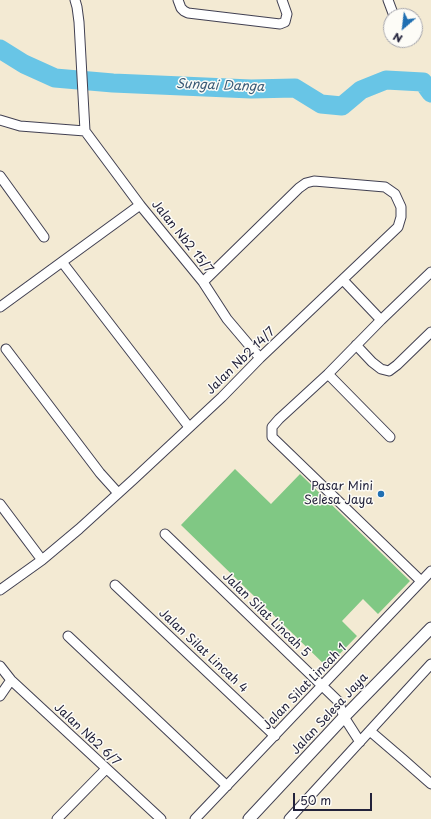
<!DOCTYPE html>
<style>
body{margin:0}
#map{position:relative;width:431px;height:819px;overflow:hidden;background:#f3ead3;font-family:"Playpen Sans",sans-serif}
canvas{display:block}
.north{position:absolute;left:383px;top:8px;width:40px;height:40px;box-sizing:border-box;background:#fdfcf7;border:1px solid #a5a5ac;border-radius:50%;rotate:208deg;font-size:11px;font-weight:700;line-height:16px;text-align:center;color:#22223b}
.north::after{content:'';display:block;margin:auto;width:14px;height:18px;background:#1f6fb2;clip-path:polygon(50% 0,100% 100%,50% 72%,0 100%)}
.scale{position:absolute;left:293px;top:793px;width:79px;height:18px;box-sizing:border-box;border:2px solid #22223b;border-top:0;padding-left:5px;font-size:12px;line-height:14px;white-space:nowrap;color:#22223b;-webkit-text-stroke:3px #fdfcf7;paint-order:stroke}
</style>
<div id="map">
<canvas width="431" height="819"></canvas>
<div class="north">N</div>
<div class="scale">50 m</div>
</div>
<script>
const ctx = document.querySelector('canvas').getContext('2d');
ctx.lineJoin = 'round';
function paint(path, color) { ctx.fillStyle = color; ctx.fill(path, 'evenodd'); }
const toPath = rows => new Path2D(rows.map(r => 'M' + r).join(''));
function strokePath(path, color, width, dash) { ctx.strokeStyle = color; ctx.lineWidth = width; ctx.lineCap = dash ? 'butt' : 'round'; ctx.setLineDash(dash || []); ctx.stroke(path); }
function label(font, color, halo, rows, align = 'center') {
  ctx.font = font + ' "Playpen Sans",sans-serif'; ctx.lineWidth = 3; ctx.setLineDash([]); ctx.textBaseline = 'middle'; ctx.strokeStyle = halo; ctx.fillStyle = color; for (const [text, x, y, turn = 0] of rows) {
    ctx.save(); ctx.translate(x, y); ctx.rotate((+turn || 0) * Math.PI / 180); ctx.textAlign = isNaN(turn) ? turn : align; if (halo) ctx.strokeText(text, 0, 0); ctx.fillText(text, 0, 0); ctx.restore();
  }
}
paint(toPath([
 [235,469,271,504,300,474,410,581,378,614,363,599,342,621,357,636,327,667,181,525]
]), '#80c884');
strokePath(toPath([
 [0,49,24,64,55,78,113,83,251,89,295,88,321,104,342,106,361,90,386,80,423,82,431,93]
]), '#68c5e6', 19);
const minor = toPath([
 [178,0,181,8,184,11,188,13,280,24,285,22,287,14,282,0],
 [388,0,394,16],
 [0,120,20,126,85,131,79,22,77,7,75,0],
 [85,131,140,205,203,282,227,319,260,358],
 [0,176,44,237],
 [62,262,189,427],
 [343,280,381,320],
 [0,307,140,205],
 [356,345,372,362,381,369,389,371,397,365,431,332],
 [6,349,100,473,118,493],
 [328,374,390,437],
 [0,504,42,560],
 [165,534,338,701,344,717,360,742],
 [421,581,272,437,272,427,279,419,328,374,381,320,431,272],
 [115,585,275,736],
 [0,590,42,560,79,529,134,479,222,397,260,358,398,227,401,217,401,207,395,194,385,187,314,181,306,183,299,188,203,282],
 [68,636,227,786],
 [0,666,11,680,161,819],
 [0,696,11,680],
 [370,731,405,761,431,784],
 [57,819,106,769],
 [195,819,431,571],
 [289,819,431,664]
]);
const tertiary = toPath([
 [249,819,344,717,431,628]
]);
strokePath(minor, '#414052', 11);
strokePath(tertiary, '#414052', 13);
strokePath(minor, '#fff', 9);
strokePath(tertiary, '#fff', 11);
for (const [x, y, r, color] of [
 [381,494,4,"#1f6fb2"]
]) { const dot = new Path2D(); dot.arc(x, y, r, 0, 2 * Math.PI); ctx.fillStyle = color; ctx.fill(dot); strokePath(dot, '#fdfcf7', 1.5); }
label('12px', '#22223b', '#fdfcf7', [
 ["Jalan Nb2 15/7",182,237,51],
 ["Jalan Nb2 14/7",241,361,-44],
 ["Jalan Silat Lincah 5",266,615,44],
 ["Jalan Silat Lincah 4",203,651,43],
 ["Jalan Silat Lincah 1",305,687,-46],
 ["Jalan Selesa Jaya",330,714,-47],
 ["Jalan Nb2 6/7",87,735,43]
]);
label('12px', '#22223b', '#fdfcf7', [
 ["Pasar Mini",373,487],
 ["Selesa Jaya",373,501]
], 'right');
label('italic 13px', '#3a5b77', '#fdfcf7', [
 ["Sungai Danga",220,86,2]
]);
</script>
